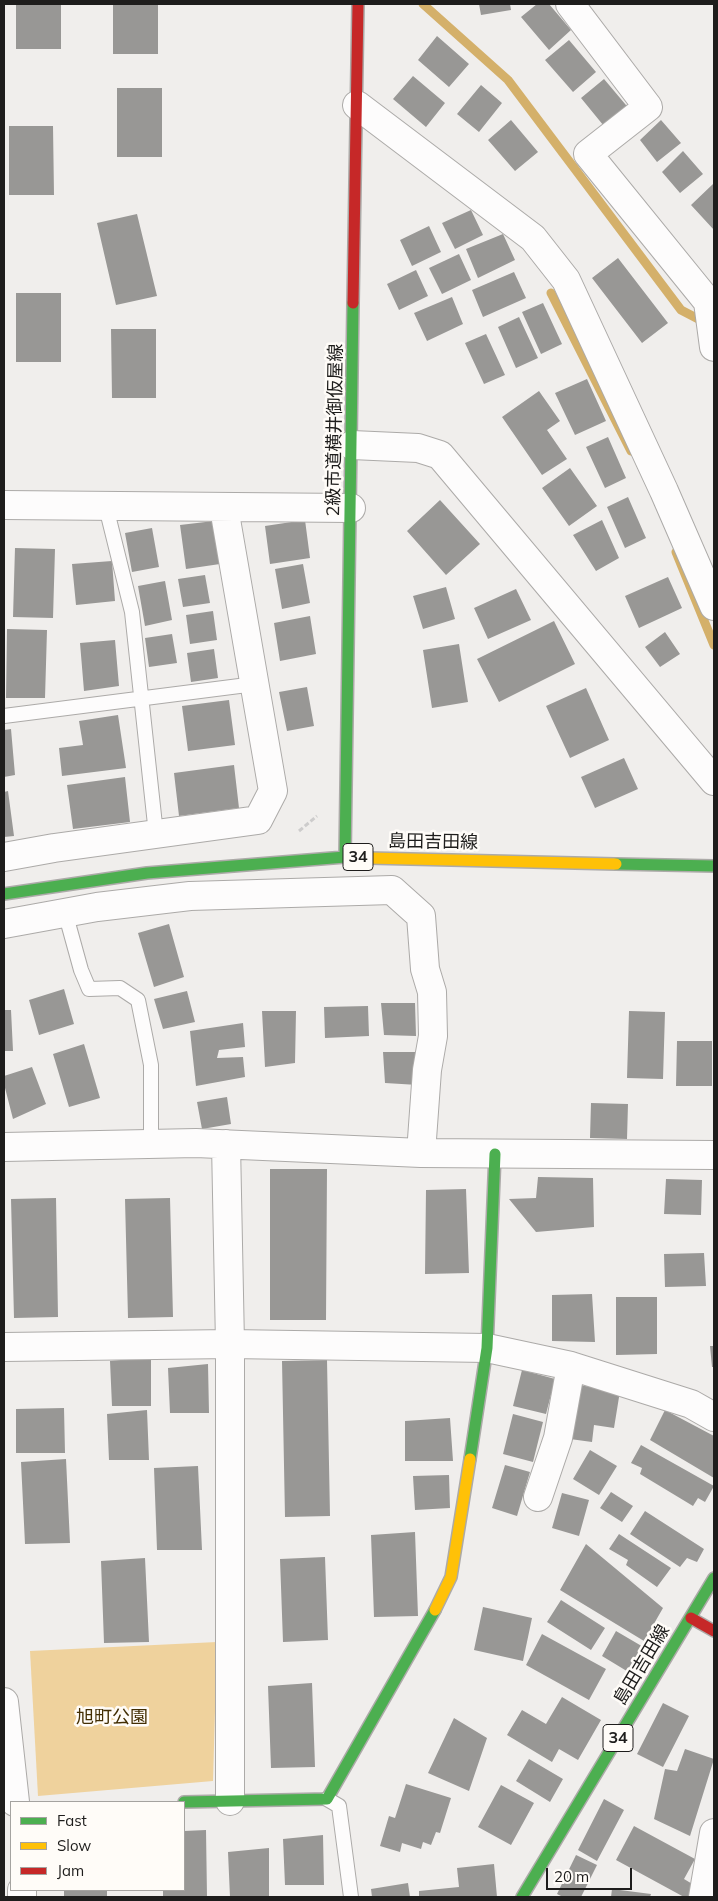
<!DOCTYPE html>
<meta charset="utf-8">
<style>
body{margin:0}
#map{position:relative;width:718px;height:1901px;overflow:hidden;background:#f0eeec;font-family:Mulish,sans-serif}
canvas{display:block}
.frame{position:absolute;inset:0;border:5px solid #1e1d1c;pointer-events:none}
.legend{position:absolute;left:10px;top:1801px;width:175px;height:90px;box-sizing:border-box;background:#fffcf8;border:1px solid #a5a3a0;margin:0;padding:6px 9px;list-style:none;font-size:15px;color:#1e1d1c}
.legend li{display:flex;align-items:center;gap:10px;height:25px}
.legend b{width:25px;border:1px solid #a5a3a0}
.scale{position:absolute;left:546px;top:1868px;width:86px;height:22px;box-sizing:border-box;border:2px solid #1e1d1c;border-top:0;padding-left:6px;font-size:15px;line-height:18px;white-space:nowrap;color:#1e1d1c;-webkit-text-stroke:4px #fffcf8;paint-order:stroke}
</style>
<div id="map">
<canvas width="718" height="1901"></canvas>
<div class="frame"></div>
<ul class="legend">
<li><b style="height:6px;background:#4caf50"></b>Fast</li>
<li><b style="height:6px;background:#ffc107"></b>Slow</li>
<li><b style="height:6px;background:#c62828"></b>Jam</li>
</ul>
<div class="scale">20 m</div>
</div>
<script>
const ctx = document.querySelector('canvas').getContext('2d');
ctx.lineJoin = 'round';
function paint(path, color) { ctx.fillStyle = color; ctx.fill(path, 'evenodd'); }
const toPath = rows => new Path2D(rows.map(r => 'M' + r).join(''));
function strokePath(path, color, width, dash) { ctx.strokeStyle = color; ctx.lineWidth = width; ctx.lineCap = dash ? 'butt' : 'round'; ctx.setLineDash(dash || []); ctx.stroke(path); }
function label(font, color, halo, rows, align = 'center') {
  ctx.font = font + ' Mulish,"Noto Sans JP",sans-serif'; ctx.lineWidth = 5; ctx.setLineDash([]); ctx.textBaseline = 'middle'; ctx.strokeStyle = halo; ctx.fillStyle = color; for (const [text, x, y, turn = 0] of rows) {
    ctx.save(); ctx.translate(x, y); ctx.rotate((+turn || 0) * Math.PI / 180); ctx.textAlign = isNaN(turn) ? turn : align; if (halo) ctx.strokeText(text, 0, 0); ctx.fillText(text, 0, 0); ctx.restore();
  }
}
paint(toPath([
 [217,1642,213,1781,38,1796,30,1651]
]), '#efd29d');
strokePath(toPath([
 [423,4,508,80,681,310,706,323],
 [551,293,631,451],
 [676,552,714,645]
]), '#d4b06a', 9);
paint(toPath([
 [16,4,61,4,61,49,16,49],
 [113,4,158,4,158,54,113,54],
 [479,4,510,4,511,10,481,15],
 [537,4,549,4,571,30,549,50,521,17],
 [437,36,469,64,449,87,418,60],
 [569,40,596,72,573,92,545,60],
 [413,76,445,103,426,127,393,99],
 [604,79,631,111,608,131,581,98],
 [481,85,502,103,479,132,457,114],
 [117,88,162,88,162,157,117,157],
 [511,120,538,152,515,171,488,140],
 [661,120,681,143,657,162,640,140],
 [9,126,53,126,54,195,9,195],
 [683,151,703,174,680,193,662,172],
 [713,184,714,186,714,230,691,205],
 [471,210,483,235,455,249,442,223],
 [137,214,157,296,116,305,97,223],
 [429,226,441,252,412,266,400,240],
 [503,234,515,260,478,278,466,249],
 [459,254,471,280,442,294,429,268],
 [618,258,668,323,642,343,592,278],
 [416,270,428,296,399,310,387,284],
 [514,272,526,298,483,317,472,290],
 [16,293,61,293,61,362,16,362],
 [452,297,463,324,427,341,414,313],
 [543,303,562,344,541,354,522,312],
 [519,317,538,358,516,368,498,327],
 [111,329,156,329,156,398,112,398],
 [486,334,505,375,484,384,465,343],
 [587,379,606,421,575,435,555,393],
 [539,391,560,421,547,430,567,459,542,475,502,417],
 [608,437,626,478,605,488,586,447],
 [570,468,597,506,569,526,542,488],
 [628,497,646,538,625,548,607,507],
 [440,500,480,544,446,575,407,531],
 [305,520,310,558,270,564,265,526],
 [602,520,619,558,596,571,573,535],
 [214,521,220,564,186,569,180,525],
 [152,528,159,567,132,572,125,533],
 [15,548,55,549,53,618,13,617],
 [112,561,115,601,76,605,72,564],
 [303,564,310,603,282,609,275,569],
 [205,575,210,603,183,607,178,579],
 [668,577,682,608,639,628,625,596],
 [165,581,172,620,145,626,138,586],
 [446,587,455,619,423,629,413,596],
 [516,589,531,620,488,639,474,608],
 [213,611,217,640,190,644,186,615],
 [310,616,316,654,280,661,274,623],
 [554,621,575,664,499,702,477,659],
 [7,629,47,630,45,698,6,698],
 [665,632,680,654,660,667,645,647],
 [172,634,177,663,149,667,145,638],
 [115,640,119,686,84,691,80,643],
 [459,644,468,702,432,708,423,650],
 [214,649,218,678,191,682,187,653],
 [307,687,314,726,287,731,279,692],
 [586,688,609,740,570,758,546,706],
 [229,700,235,745,188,751,182,706],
 [118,715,126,768,62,776,59,748,83,745,79,721],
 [11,729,15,775,4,777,4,730],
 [624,758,638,789,595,808,581,777],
 [234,765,239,808,179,816,174,773],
 [125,777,130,822,73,829,67,785],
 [8,791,14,836,4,837,4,792],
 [169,924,184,977,154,987,138,933],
 [64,989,74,1024,39,1035,29,1000],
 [187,991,195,1022,163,1029,154,999],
 [381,1003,415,1003,416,1036,384,1035],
 [368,1006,369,1036,325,1038,324,1007],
 [4,1010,11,1010,13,1051,4,1051],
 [262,1011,296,1011,295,1063,265,1067],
 [629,1011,665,1012,663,1079,627,1078],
 [243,1023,245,1047,219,1050,217,1058,243,1057,245,1077,196,1086,190,1031],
 [677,1041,712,1041,712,1086,676,1086],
 [84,1044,100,1098,69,1107,53,1054],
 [383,1052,417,1052,418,1085,385,1083],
 [32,1067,46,1104,13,1119,4,1084,4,1076],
 [227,1097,231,1124,202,1129,197,1102],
 [591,1103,628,1104,627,1139,590,1138],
 [270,1169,327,1169,326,1320,270,1320],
 [538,1177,593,1178,594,1227,536,1232,509,1199,536,1198],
 [666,1179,702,1180,701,1215,664,1214],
 [466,1189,469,1273,425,1274,426,1190],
 [56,1198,58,1317,14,1318,11,1199],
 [170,1198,173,1317,128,1318,125,1199],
 [704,1253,706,1286,665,1287,664,1254],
 [592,1294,595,1342,552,1341,552,1295],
 [616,1297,657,1297,657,1354,616,1355],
 [710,1346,714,1346,714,1367,712,1367],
 [151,1357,151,1406,112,1406,110,1361],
 [327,1360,330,1516,285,1517,282,1361],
 [208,1364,209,1413,170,1413,168,1368],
 [522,1370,555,1379,546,1414,513,1406],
 [578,1385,620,1391,614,1428,594,1425,592,1442,570,1439],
 [64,1408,65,1453,16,1453,16,1409],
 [147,1410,149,1460,109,1460,107,1414],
 [665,1410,714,1436,714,1478,650,1440],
 [513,1414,543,1422,533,1462,503,1454],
 [450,1418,453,1461,405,1461,405,1421],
 [641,1445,714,1486,705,1502,698,1498,693,1506,640,1474,642,1468,631,1463],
 [590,1450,617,1466,599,1495,573,1479],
 [66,1459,70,1543,25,1544,21,1462],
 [505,1465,530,1472,517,1516,492,1508],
 [198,1466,202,1550,157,1550,154,1468],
 [449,1475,450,1508,415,1510,413,1476],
 [611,1492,633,1506,622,1522,600,1508],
 [562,1493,589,1500,579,1536,552,1528],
 [645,1511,704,1549,697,1562,687,1558,680,1567,630,1534],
 [415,1532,418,1616,374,1617,371,1535],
 [619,1534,671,1568,657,1587,626,1565,628,1560,609,1549],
 [586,1544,663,1608,644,1641,560,1590],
 [325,1557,328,1640,283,1642,280,1559],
 [145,1558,149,1642,104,1643,101,1561],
 [561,1600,605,1628,591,1650,547,1622],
 [483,1607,532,1618,523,1661,474,1650],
 [616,1631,645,1648,630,1673,602,1656],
 [542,1634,606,1669,589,1700,526,1665],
 [312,1683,315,1767,271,1768,268,1686],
 [562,1697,601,1720,578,1760,559,1749,552,1762,507,1735,522,1710,546,1724],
 [663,1703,689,1716,663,1767,637,1754],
 [454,1718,487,1738,469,1791,428,1773],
 [685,1749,714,1759,690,1836,654,1819,665,1769,677,1771],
 [529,1759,563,1779,550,1802,516,1781],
 [406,1784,451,1798,440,1833,436,1832,431,1845,423,1842,421,1849,402,1843,400,1852,380,1846,389,1816,395,1818],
 [501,1785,534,1803,511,1845,478,1827],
 [604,1799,624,1810,597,1861,578,1850],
 [634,1826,695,1859,684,1879,694,1885,688,1897,684,1897,616,1860],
 [206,1830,207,1897,163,1897,163,1890,184,1890,184,1831],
 [323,1835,324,1885,285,1885,283,1839],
 [269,1848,269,1897,230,1897,228,1852],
 [576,1855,597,1865,581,1897,563,1897,557,1894],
 [494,1864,497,1897,419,1897,419,1891,459,1887,457,1868],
 [408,1883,410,1897,372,1897,371,1889],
 [612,1889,651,1894,650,1897,611,1897],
 [64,1890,107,1890,107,1897,64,1897]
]), '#989795');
const lane = toPath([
 [106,507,132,612,156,834],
 [4,716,255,684],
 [65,912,81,970,89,989,120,988,138,1000,151,1065,151,1143],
 [327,1799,339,1806,351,1897]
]);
const street = toPath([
 [570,4,648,107,588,154,708,302,714,347],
 [357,105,533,238,566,280,664,491,714,606],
 [352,445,418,448,440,455,714,781],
 [4,505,351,508],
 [4,857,54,848,258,820,273,791,224,508],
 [4,924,97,907,190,896,392,890,421,916,425,969,432,992,433,1036,427,1070,421,1153],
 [226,1144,230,1344,230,1801],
 [4,1147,196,1143,421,1153,714,1155],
 [4,1347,230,1344,487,1348,571,1366,691,1404,714,1417],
 [538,1497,558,1438,571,1366],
 [4,1702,15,1802],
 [22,1890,22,1897],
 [703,1897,714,1833]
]);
const fast = toPath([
 [345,857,353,303],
 [616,864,714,866],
 [4,894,147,873,345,857,369,858],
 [470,1459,487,1348,495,1154],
 [184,1802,327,1799,435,1610],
 [522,1897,714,1578]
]);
const slow = toPath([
 [369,858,616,864],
 [435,1610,451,1577,470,1459]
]);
const jam = toPath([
 [353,303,358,4],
 [691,1618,714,1631]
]);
strokePath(lane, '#acaaa8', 16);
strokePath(street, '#acaaa8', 30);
strokePath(fast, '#acaaa8', 14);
strokePath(slow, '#acaaa8', 14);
strokePath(jam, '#acaaa8', 14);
strokePath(toPath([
 [299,831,317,816]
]), '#cdcccc', 3, [5, 2.5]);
strokePath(lane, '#fdfcfc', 14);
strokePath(street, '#fdfcfc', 28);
strokePath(fast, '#4caf50', 11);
strokePath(slow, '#ffc107', 11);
strokePath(jam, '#c62828', 11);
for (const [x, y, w] of [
 [358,857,30],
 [618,1738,30]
]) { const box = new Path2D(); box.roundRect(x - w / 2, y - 13.5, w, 27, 4); ctx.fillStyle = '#fffcf8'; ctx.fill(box); strokePath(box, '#1e1d1c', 1); }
label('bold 16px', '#1e1d1c', null, [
 ["34",358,857],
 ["34",618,1738]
]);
label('18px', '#1e1d1c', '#fffcf8', [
 ["2級市道横井御仮屋線",335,430,-89],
 ["島田吉田線",433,842,1],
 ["島田吉田線",642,1665,-59]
]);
label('18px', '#432e03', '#fffcf8', [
 ["旭町公園",112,1718]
]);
</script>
